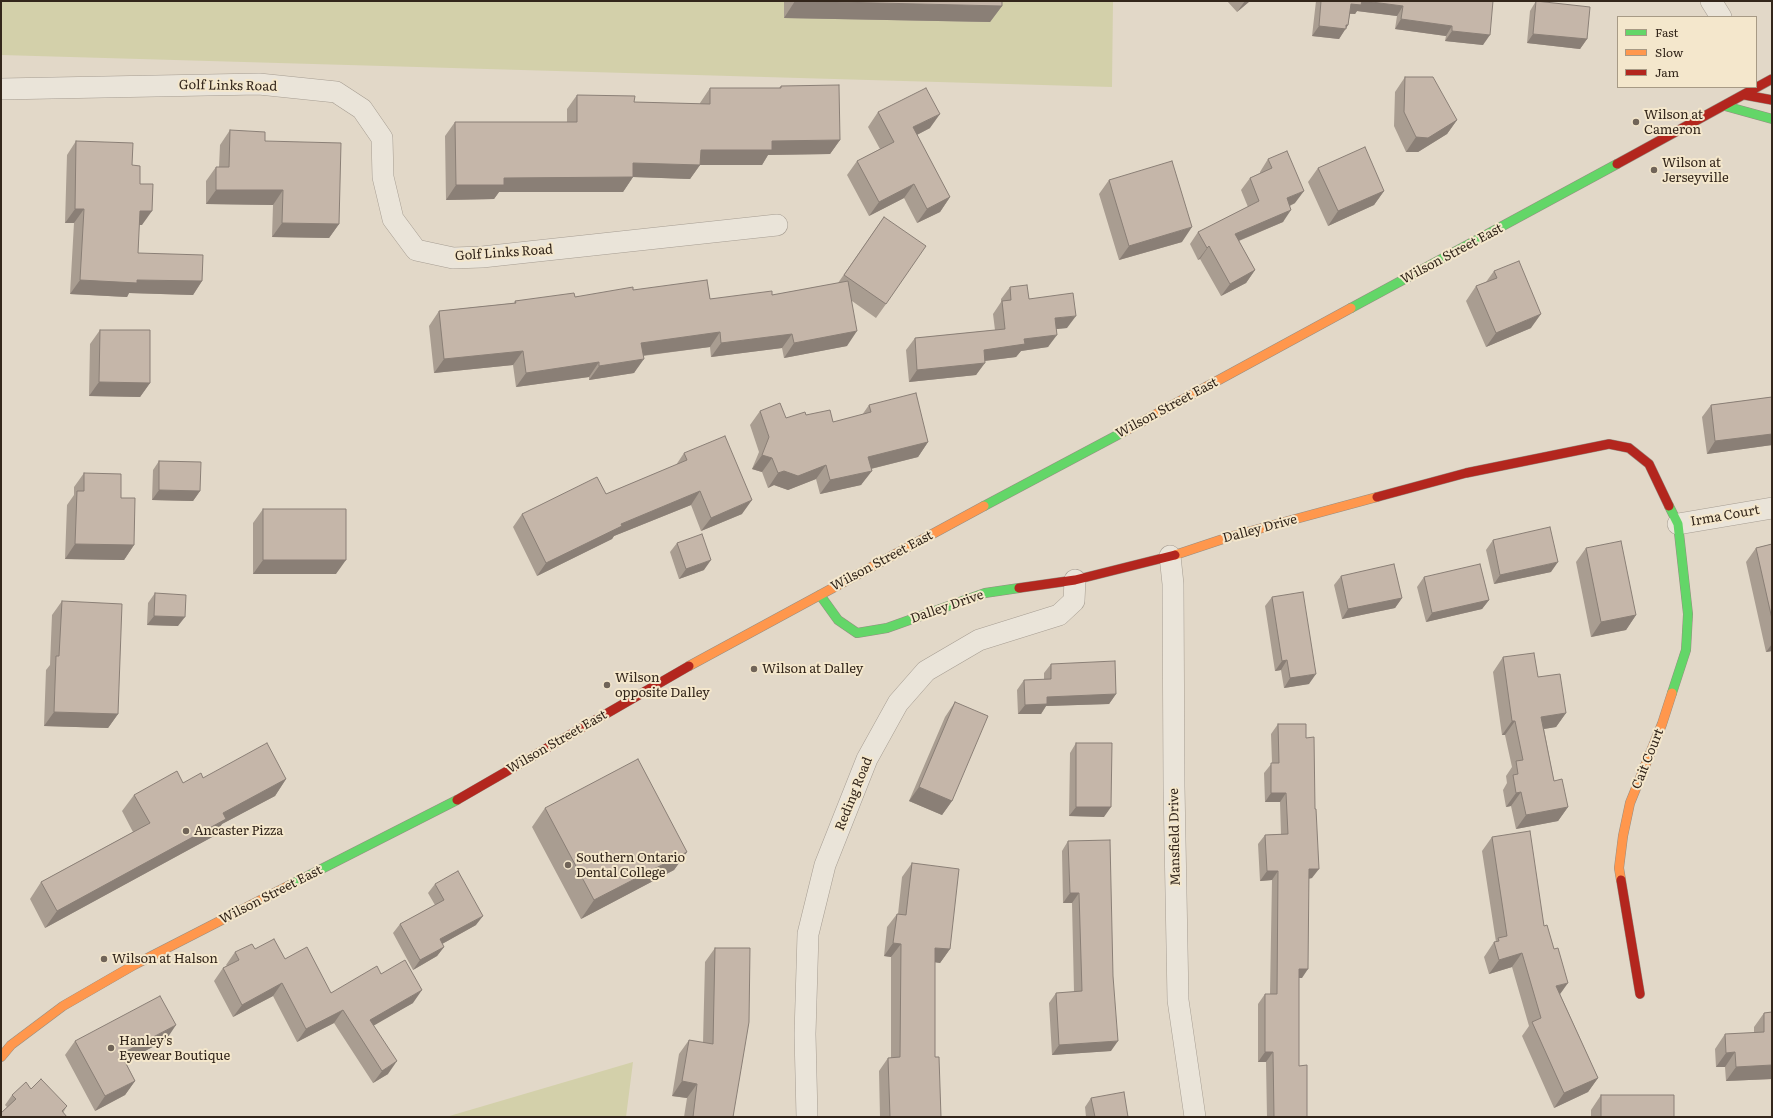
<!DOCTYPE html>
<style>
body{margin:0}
#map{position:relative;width:1773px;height:1118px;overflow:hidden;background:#e2d8c8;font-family:Literata,serif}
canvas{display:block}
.frame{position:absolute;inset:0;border:2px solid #33261b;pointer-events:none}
.legend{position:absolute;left:1617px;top:16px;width:140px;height:72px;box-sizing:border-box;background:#f4e7cc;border:1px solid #a79a85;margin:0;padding:5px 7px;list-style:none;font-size:12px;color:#33261b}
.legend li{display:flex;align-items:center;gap:8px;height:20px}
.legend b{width:20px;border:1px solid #a79a85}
</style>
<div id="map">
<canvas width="1773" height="1118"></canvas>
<div class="frame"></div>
<ul class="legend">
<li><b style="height:5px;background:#63d668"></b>Fast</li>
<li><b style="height:5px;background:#ff974d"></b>Slow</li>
<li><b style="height:5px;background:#b3261e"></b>Jam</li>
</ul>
</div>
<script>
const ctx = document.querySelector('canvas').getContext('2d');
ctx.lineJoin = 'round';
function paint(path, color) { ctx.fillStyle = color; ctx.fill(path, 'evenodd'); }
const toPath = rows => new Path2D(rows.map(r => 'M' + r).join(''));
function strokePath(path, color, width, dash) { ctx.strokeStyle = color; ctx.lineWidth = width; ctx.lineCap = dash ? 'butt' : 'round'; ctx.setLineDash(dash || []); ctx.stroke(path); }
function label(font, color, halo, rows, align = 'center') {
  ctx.font = font + ' Literata,serif'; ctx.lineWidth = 4; ctx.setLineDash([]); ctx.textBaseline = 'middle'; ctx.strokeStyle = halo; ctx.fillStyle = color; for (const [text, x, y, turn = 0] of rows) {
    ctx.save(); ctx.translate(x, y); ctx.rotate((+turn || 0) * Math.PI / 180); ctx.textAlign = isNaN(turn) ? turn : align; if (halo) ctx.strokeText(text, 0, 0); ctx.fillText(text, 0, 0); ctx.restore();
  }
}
paint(toPath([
 [1,1,1113,1,1112,87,1,55],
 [633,1062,626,1117,446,1117]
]), '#d3d0aa');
const street = toPath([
 [1711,1,1721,17],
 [1,89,259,84,336,92,362,109,382,138,383,177,393,219,416,250,453,258,482,257,777,225],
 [1678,524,1772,508],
 [1170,556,1173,584,1174,786,1178,1000,1195,1117],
 [807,1117,805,1034,808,934,825,865,867,759,898,703,926,671,979,640,1059,615,1074,601,1075,580]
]);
const fast = toPath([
 [1725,106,1772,119],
 [1351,308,1617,164],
 [984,506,1125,431],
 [1669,506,1678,524,1688,614,1686,650,1672,693],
 [820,595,838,620,857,633,887,628,985,593,1019,588],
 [290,885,457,800]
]);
const slow = toPath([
 [1125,431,1351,308],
 [1175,555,1229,537,1377,497],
 [689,666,984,506],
 [1621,880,1619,868,1623,836,1630,803,1662,724,1672,693],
 [1,1057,11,1045,63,1006,134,965,290,885]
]);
const jam = toPath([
 [1745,95,1772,100],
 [1617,164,1772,79],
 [1377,497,1466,473,1609,444,1629,448,1649,464,1669,506],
 [1019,588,1075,580,1175,555],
 [457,800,689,666],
 [1621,880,1640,994]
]);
strokePath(street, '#a69d92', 22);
strokePath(fast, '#968d82', 10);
strokePath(slow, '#968d82', 10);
strokePath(jam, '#968d82', 10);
strokePath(street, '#eae4d9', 21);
strokePath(fast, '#63d668', 9);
strokePath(slow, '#ff974d', 9);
strokePath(jam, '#b3261e', 9);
paint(toPath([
 [784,1,1002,1,1002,6,990,22,784,18],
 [1227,1,1250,1,1237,12],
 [1316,1,1493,1,1483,45,1445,41,1446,36,1395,29,1397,16,1357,11,1355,14,1350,14,1348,25,1339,39,1312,36],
 [1536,1,1587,39,1580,49,1527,43,1530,11],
 [1405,77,1457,120,1447,134,1418,152,1406,152,1394,126,1395,92],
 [781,86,840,140,830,154,768,155,762,165,700,165,690,179,633,177,623,192,499,192,494,199,446,200,445,136,455,122,567,122,567,109,577,95,634,102,700,104,700,103,710,88,779,88],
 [878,112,930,128,917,135,950,197,940,212,917,223,904,198,869,216,847,175,857,161,880,149,868,127],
 [230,130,265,141,339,224,329,238,272,237,273,205,206,204,206,181,216,167,219,167,220,145],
 [76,141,132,165,140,184,142,225,139,225,138,253,202,281,193,295,129,293,127,297,70,294,74,223,65,223,67,155],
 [1268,159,1295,203,1290,206,1283,222,1239,241,1255,270,1246,283,1221,296,1200,259,1198,260,1190,244,1198,232,1248,207,1241,190,1250,178,1260,173,1260,172],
 [1318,168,1384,191,1374,205,1328,226,1308,182],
 [1109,180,1182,242,1119,260,1099,194],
 [884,217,886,304,876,318,852,301,847,346,784,358,782,348,711,357,710,347,643,356,634,373,589,380,589,377,516,387,513,365,434,373,429,326,439,311,514,303,515,301,575,297,633,290,710,299,772,295,838,283],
 [1494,271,1531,328,1486,347,1466,301,1476,286,1486,282],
 [1010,287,1029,299,1067,328,1056,329,1048,347,1021,351,1016,357,985,361,976,375,909,382,906,350,915,338,995,330,993,314,1001,302,1001,299],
 [100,330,150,383,140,397,89,396,90,344],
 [1772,397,1772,445,1707,454,1702,417,1711,405],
 [869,405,928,442,918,457,871,469,861,485,820,494,816,479,788,490,774,485,768,488,762,472,752,469,759,452,750,425,760,411,786,418,806,415,833,422,862,415],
 [684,453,742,514,701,531,691,505,614,536,612,539,537,576,513,527,522,514,606,494,676,465],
 [159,461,200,491,193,501,152,500,153,470],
 [84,473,121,498,134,545,124,560,65,559,67,505,74,495,74,487],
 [263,509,336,574,253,574,253,523],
 [1493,540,1551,572,1494,584,1486,550],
 [677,543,704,570,679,579,670,552],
 [1772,544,1772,651,1766,652,1746,562,1756,548],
 [1586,548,1636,615,1626,630,1591,637,1576,562],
 [1341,576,1402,598,1395,608,1342,619,1334,585],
 [1424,577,1489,600,1482,609,1426,622,1417,587],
 [155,593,178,626,147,625,148,603],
 [1272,597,1309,684,1284,688,1281,670,1275,671,1265,606],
 [62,601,118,714,108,728,44,726,46,670,50,665,52,615],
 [1503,657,1538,677,1566,713,1556,727,1544,729,1554,781,1568,807,1558,821,1516,829,1511,806,1506,807,1503,790,1507,783,1506,776,1512,767,1505,735,1502,735,1493,672],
 [1051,664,1116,694,1109,704,1046,706,1041,714,1018,714,1017,690,1024,680,1044,679,1044,673],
 [955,702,952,801,942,815,909,801,945,717],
 [1278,724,1306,738,1312,878,1309,879,1302,978,1299,978,1299,1066,1307,1117,1267,1117,1266,1062,1258,1062,1258,1004,1265,994,1270,994,1272,880,1260,881,1258,844,1265,835,1281,834,1280,802,1265,802,1264,773,1272,763,1271,734],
 [1076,743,1104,817,1069,816,1070,753],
 [203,778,286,779,275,796,222,824,214,836,45,928,30,899,41,882,133,832,122,811,134,795],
 [545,808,687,852,674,870,581,919,532,827],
 [1492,837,1544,926,1560,994,1598,1078,1588,1092,1554,1108,1522,1036,1529,1026,1512,967,1489,974,1484,957,1494,942,1496,942,1482,851],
 [1068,841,1111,1051,1052,1055,1049,1003,1056,993,1074,992,1072,903,1063,903,1062,851],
 [912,863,950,949,940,963,935,962,935,1057,941,1117,880,1117,879,1071,888,1058,891,1058,891,957,884,956,887,927,897,914,898,914,902,877],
 [435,884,476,925,442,944,444,947,437,956,413,970,393,933,400,924,435,905,428,893],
 [715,948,734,1107,733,1117,684,1117,687,1098,672,1096,679,1054,689,1040,703,1043,705,962],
 [255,949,285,959,331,993,381,974,413,1003,373,1025,388,1074,373,1083,334,1023,297,1042,273,996,233,1017,214,981,223,968,227,966,226,965,235,952],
 [1772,1012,1772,1079,1726,1081,1725,1067,1716,1067,1715,1049,1725,1034,1754,1033,1754,1027,1764,1013],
 [166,1040,125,1061,135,1081,125,1095,95,1111,65,1055,75,1041],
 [31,1089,67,1106,63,1113,67,1117,1,1117,1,1113,7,1107,5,1105,12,1095],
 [1601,1095,1674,1117,1591,1117,1591,1110],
 [1091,1098,1128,1117,1086,1117,1085,1107]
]), '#a99d91');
paint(toPath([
 [795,1,1002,6,990,22,784,18],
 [1245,1,1250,1,1237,12],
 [1362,1,1364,1,1403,6,1397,16,1357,11,1355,14,1344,13,1351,4],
 [1401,19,1452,26,1446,36,1395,29],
 [1346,25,1348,25,1339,39,1312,36,1319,26],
 [1452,31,1490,35,1483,45,1445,41],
 [1533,34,1587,39,1580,49,1527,43],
 [940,114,930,128,903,142,913,127],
 [1457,120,1447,134,1418,152,1406,152,1416,137],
 [840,140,830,154,768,155,762,165,691,165,701,150,772,141],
 [633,163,700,165,690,179,633,177,623,192,499,192,494,199,446,200,456,185,504,178],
 [914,184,904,198,869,216,879,202],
 [216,190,283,190,273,205,206,204],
 [1304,191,1295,203,1278,211,1287,198],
 [1384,191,1374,205,1328,226,1338,211],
 [950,197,940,212,917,223,927,209],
 [75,209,84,209,74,223,65,223],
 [1291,210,1283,222,1226,246,1235,234],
 [140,211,152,211,142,225,131,225],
 [282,223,339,224,329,238,272,237],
 [1192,227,1182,242,1119,260,1129,246],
 [1209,246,1200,259,1198,260,1207,248],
 [1255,270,1246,283,1221,296,1230,284],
 [80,280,137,280,202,281,193,295,129,293,127,297,70,294],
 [1541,314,1531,328,1486,347,1496,333],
 [1076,316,1067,328,1046,330,1055,318],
 [857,331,847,346,784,358,794,343],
 [720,332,710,347,631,357,641,343],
 [792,334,782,348,711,357,721,343],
 [1057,335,1048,347,1021,351,1016,357,975,362,984,350,1024,339],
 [523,351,513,365,434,373,444,359],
 [644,359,634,373,589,380,599,366],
 [599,362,589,377,516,387,526,373],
 [985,363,976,375,909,382,917,370],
 [99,382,150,383,140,397,89,396],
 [1772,434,1772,445,1707,454,1715,441],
 [928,442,918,457,858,472,868,457],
 [762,455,772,458,762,472,752,469],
 [826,465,816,479,788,490,774,485,768,488,778,473,784,471],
 [872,471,861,485,820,494,830,480],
 [159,490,200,491,193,501,152,500],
 [700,491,691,505,614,536,612,539,537,576,546,563,621,524],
 [752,500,742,514,701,531,711,518],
 [75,544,134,545,124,560,65,559],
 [263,560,346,560,336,574,253,574],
 [711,560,704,570,679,579,686,569],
 [1558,562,1551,572,1494,584,1500,575],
 [1402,598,1395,608,1342,619,1348,609],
 [1489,600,1482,609,1426,622,1432,613],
 [1636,615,1626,630,1591,637,1601,622],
 [154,616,185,617,178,626,147,625],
 [1772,644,1772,651,1766,652],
 [1287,660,1281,670,1275,671,1282,661],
 [1316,674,1309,684,1284,688,1290,678],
 [1116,694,1109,704,1046,706,1041,714,1018,714,1025,705,1047,697],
 [54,712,118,714,108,728,44,726],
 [1566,713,1556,727,1531,731,1541,717],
 [1512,721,1515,721,1505,735,1502,735],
 [286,779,275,796,222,824,214,836,45,928,57,911,223,813],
 [919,787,952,801,942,815,909,801],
 [1521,792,1511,806,1506,807,1516,793],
 [1271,793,1286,793,1280,802,1265,802],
 [1076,807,1111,807,1104,817,1069,816],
 [1568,807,1558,821,1516,829,1526,815],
 [687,852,674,870,581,919,594,900],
 [1309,869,1319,869,1312,878,1303,879],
 [1267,871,1278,871,1272,880,1260,881],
 [1070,893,1079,893,1072,903,1063,903],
 [483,916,476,925,433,949,440,939],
 [893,943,901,944,891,957,884,956],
 [444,947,437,956,413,970,420,960],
 [935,948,950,949,940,963,926,961],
 [1522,953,1512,967,1489,974,1499,960],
 [1299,969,1308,969,1302,978,1292,978],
 [282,983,273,996,233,1017,242,1005],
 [1568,983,1558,997,1556,986],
 [422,990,413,1003,361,1033,370,1020],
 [343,1010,334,1023,297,1042,306,1029],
 [176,1025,166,1040,111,1069,121,1054],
 [1118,1041,1111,1051,1052,1055,1059,1045],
 [1265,1052,1273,1052,1266,1062,1258,1062],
 [1735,1052,1725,1067,1716,1067,1726,1053],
 [397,1061,388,1074,373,1083,382,1071],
 [1772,1065,1772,1079,1726,1081,1736,1067],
 [1598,1078,1588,1092,1554,1108,1564,1093],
 [135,1081,125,1095,95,1111,105,1096],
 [682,1081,697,1084,687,1098,672,1096]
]), '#8a7f76');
const building = toPath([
 [795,1,1002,1,1002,6,795,1],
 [1321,1,1362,1,1361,5,1351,4,1348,25,1346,25,1346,29,1319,26,1321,1],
 [1364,1,1493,1,1490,35,1452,31,1452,26,1401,19,1403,6,1364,1],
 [1536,1,1590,7,1587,39,1533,34,1536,1],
 [1405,77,1433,77,1457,120,1428,138,1416,137,1404,112,1405,77],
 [839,85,840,140,772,141,772,150,701,150,700,165,633,163,633,177,504,178,504,185,456,185,455,122,577,122,577,95,635,96,634,102,710,104,710,88,781,88,781,86,839,85],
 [926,88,940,114,913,127,950,197,927,209,914,184,879,202,857,161,894,142,878,112,926,88],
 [230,130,265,132,265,141,341,143,339,224,282,223,283,190,216,190,216,167,229,167,230,130],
 [76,141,133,143,132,165,140,166,140,184,153,184,152,211,140,211,138,253,203,255,202,281,137,280,137,283,80,280,84,209,75,209,76,141],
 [1365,147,1384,191,1338,211,1318,168,1365,147],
 [1287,151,1304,191,1287,198,1291,210,1235,234,1255,270,1230,284,1209,246,1207,248,1198,232,1259,201,1250,178,1272,168,1268,159,1287,151],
 [1172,161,1192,227,1129,246,1109,180,1172,161],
 [884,217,926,246,886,304,844,275,884,217],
 [1519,261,1541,314,1496,333,1476,286,1497,278,1494,271,1519,261],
 [707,280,710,299,772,291,772,295,848,281,857,331,794,343,792,334,721,343,720,332,641,343,644,359,599,366,599,362,526,373,523,351,444,359,439,311,516,303,515,301,574,293,575,297,633,287,633,290,707,280],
 [1027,285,1029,299,1073,293,1076,316,1055,318,1057,335,1024,339,1025,344,984,350,985,363,917,370,915,338,1005,329,1002,301,1011,300,1010,287,1027,285],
 [100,330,150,330,150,383,99,382,100,330],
 [916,393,928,442,868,457,872,471,830,480,826,465,798,476,784,471,778,473,772,458,762,455,769,437,760,411,780,403,786,418,805,412,806,415,830,410,833,422,871,412,869,405,916,393],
 [1772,397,1772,434,1715,441,1711,405,1772,397],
 [725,436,752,500,711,518,700,491,621,524,622,526,546,563,522,514,597,477,606,494,687,460,684,453,725,436],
 [159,461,201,462,200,491,159,490,159,461],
 [84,473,121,474,121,498,135,498,134,545,75,544,77,491,84,491,84,473],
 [263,509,346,509,346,560,263,560,263,509],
 [1550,527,1558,562,1500,575,1493,540,1550,527],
 [702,534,711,560,686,569,677,543,702,534],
 [1621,541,1636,615,1601,622,1586,548,1621,541],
 [1772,544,1772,619,1756,548,1772,544],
 [1394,564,1402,598,1348,609,1341,576,1394,564],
 [1480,564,1489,600,1432,613,1424,577,1480,564],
 [1303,592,1316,674,1290,678,1287,660,1282,661,1272,597,1303,592],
 [155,593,186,595,185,617,154,616,155,593],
 [62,601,122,604,118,714,54,712,56,656,59,656,62,601],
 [1534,653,1538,677,1560,674,1566,713,1541,717,1554,781,1562,779,1568,807,1526,815,1521,792,1516,793,1513,775,1518,774,1516,761,1523,760,1515,721,1512,721,1503,657,1534,653],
 [1115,661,1116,694,1047,697,1047,704,1025,705,1024,680,1051,679,1051,664,1115,661],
 [955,702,988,716,952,801,919,787,955,702],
 [1278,724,1306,724,1306,738,1314,737,1315,809,1316,809,1319,869,1309,869,1308,969,1299,969,1299,1066,1307,1065,1307,1117,1274,1117,1273,1052,1265,1052,1265,994,1277,994,1278,871,1267,871,1265,835,1288,834,1286,793,1271,793,1271,763,1279,763,1278,724],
 [267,743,286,779,223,813,226,819,57,911,41,882,150,823,134,795,177,771,183,783,201,773,203,778,267,743],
 [1076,743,1112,743,1111,807,1076,807,1076,743],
 [638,759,687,852,594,900,545,808,638,759],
 [1530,831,1544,926,1547,925,1554,949,1558,948,1568,983,1556,986,1598,1078,1564,1093,1532,1022,1541,1018,1522,953,1499,960,1494,942,1499,941,1498,938,1507,936,1492,837,1530,831],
 [1110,840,1113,976,1118,1041,1059,1045,1056,993,1082,991,1079,893,1070,893,1068,841,1110,840],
 [912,863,959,869,950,949,935,948,935,1057,939,1057,941,1117,890,1117,888,1058,900,1057,901,944,893,943,897,914,906,915,912,863],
 [458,871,483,916,440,939,444,947,420,960,400,924,444,900,435,884,458,871],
 [274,939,285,959,307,947,331,993,377,966,381,974,405,960,422,990,370,1020,397,1061,382,1071,343,1010,306,1029,282,983,242,1005,223,968,239,960,235,952,252,944,255,949,274,939],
 [715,948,750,948,749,1022,733,1117,693,1117,697,1084,682,1081,689,1040,713,1044,715,948],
 [160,996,176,1025,121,1054,135,1081,105,1096,75,1041,160,996],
 [1772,1012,1772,1065,1736,1067,1735,1052,1726,1053,1725,1034,1764,1032,1764,1013,1772,1012],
 [41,1079,67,1106,62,1111,67,1117,2,1117,1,1116,1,1113,16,1099,12,1095,26,1082,31,1089,41,1079],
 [1124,1092,1128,1117,1095,1117,1091,1098,1124,1092],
 [1601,1095,1674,1095,1674,1117,1601,1117,1601,1095]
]);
paint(building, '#c5b6a9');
strokePath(building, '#8a7f76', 1);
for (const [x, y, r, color] of [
 [1636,122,4,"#706458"],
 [1654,170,4,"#706458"],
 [754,669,4,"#706458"],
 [607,685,4,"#706458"],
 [186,831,4,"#706458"],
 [568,865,4,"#706458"],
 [104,959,4,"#706458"],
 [111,1048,4,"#706458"]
]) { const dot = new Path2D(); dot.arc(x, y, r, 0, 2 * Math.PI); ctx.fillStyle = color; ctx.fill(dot); strokePath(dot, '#f4e7cc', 1.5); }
label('13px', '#33261b', '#f4e7cc', [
 ["Golf Links Road",228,86,1],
 ["Golf Links Road",504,253,-4],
 ["Wilson Street East",1452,254,-28],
 ["Wilson Street East",1167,408,-28],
 ["Irma Court",1725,516,-10],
 ["Dalley Drive",1260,529,-15],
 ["Wilson Street East",882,561,-28],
 ["Dalley Drive",947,607,-19],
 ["Wilson Street East",557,742,-30],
 ["Cait Court",1648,759,-68],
 ["Reding Road",854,794,-68],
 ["Mansfield Drive",1175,837,-91],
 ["Wilson Street East",271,895,-27]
]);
label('13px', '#33261b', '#f4e7cc', [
 ["Wilson at",1644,115],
 ["Cameron",1644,130],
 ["Wilson at",1662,163],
 ["Jerseyville",1662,178],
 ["Wilson at Dalley",762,669],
 ["Wilson",615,678],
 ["opposite Dalley",615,693],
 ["Ancaster Pizza",194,831],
 ["Southern Ontario",576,858],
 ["Dental College",576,873],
 ["Wilson at Halson",112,959],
 ["Hanley's",119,1041],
 ["Eyewear Boutique",119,1056]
], 'left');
</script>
